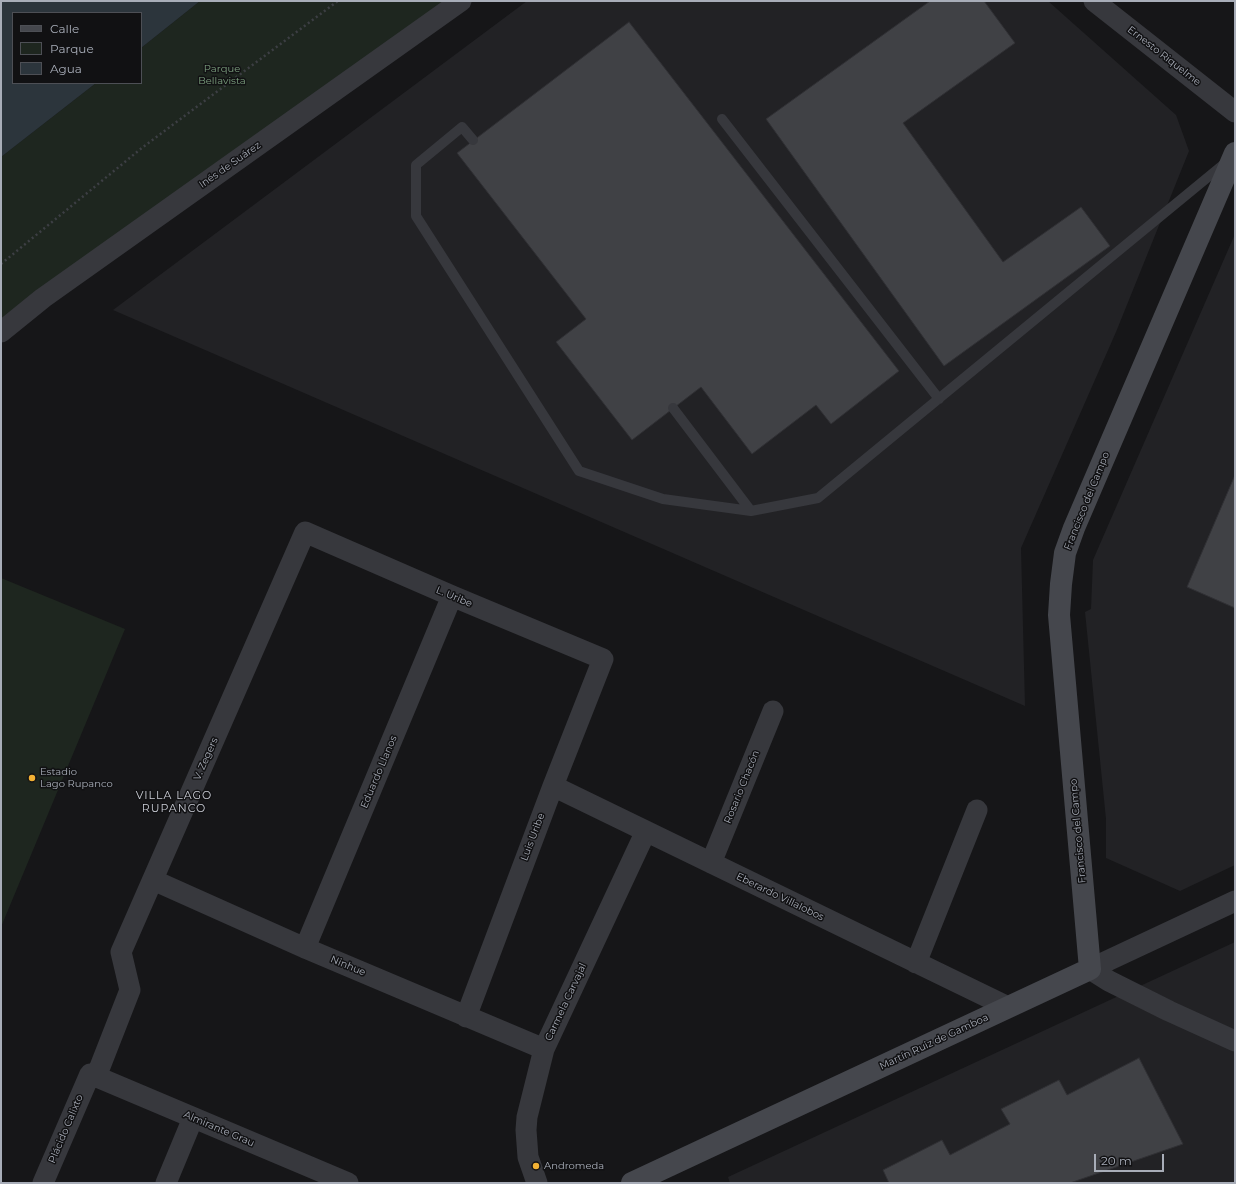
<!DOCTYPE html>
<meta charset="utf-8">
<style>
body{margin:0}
#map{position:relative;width:1236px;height:1184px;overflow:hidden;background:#161618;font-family:Montserrat,sans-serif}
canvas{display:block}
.frame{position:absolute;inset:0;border:2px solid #a8adb8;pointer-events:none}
.legend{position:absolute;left:12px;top:12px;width:130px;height:72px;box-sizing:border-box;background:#111113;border:1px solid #4d4f55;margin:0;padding:5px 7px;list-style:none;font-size:12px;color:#a8adb8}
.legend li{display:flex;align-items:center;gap:8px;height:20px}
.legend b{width:20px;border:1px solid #4d4f55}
.scale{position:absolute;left:1094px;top:1154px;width:70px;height:18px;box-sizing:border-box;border:2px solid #a8adb8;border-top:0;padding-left:5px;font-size:12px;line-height:14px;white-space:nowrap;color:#a8adb8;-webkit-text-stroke:3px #111113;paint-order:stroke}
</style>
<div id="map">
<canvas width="1236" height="1184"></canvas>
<div class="frame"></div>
<ul class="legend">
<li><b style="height:5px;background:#45474d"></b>Calle</li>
<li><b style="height:11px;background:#1e261f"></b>Parque</li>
<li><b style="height:11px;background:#2c353c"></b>Agua</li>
</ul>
<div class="scale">20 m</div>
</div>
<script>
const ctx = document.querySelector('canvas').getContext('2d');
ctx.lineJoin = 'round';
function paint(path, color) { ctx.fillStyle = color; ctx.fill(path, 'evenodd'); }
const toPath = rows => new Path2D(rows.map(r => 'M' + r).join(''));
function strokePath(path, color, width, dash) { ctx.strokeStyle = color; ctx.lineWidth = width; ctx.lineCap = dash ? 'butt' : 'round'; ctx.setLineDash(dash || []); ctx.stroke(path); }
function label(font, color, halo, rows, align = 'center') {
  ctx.font = font + ' Montserrat,sans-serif'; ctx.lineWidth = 3; ctx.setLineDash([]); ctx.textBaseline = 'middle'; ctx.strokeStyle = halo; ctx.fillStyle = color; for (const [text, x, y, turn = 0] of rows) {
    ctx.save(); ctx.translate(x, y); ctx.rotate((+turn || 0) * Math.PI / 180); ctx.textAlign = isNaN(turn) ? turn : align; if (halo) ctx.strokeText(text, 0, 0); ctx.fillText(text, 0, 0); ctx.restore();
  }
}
paint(toPath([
 [527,1,1048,1,1176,115,1189,151,1116,332,1021,548,1025,706,113,310],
 [1235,234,1235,865,1180,891,1106,858,1106,819,1085,612,1091,609,1093,560],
 [1235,942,1235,1183,730,1183,728,1177]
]), '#222225');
paint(toPath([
 [200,1,449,1,1,325,1,157,96,83,141,83,141,48],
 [1,578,125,629,1,927]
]), '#1e261f');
paint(toPath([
 [1,1,200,1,141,48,141,13,13,13,13,83,96,83,1,157]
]), '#2c353c');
const building = toPath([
 [930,1,984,1,1015,43,903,123,1003,262,1081,207,1110,246,944,366,766,119,930,1],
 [629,22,899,371,831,424,816,405,752,454,701,387,632,440,556,342,586,319,457,153,629,22],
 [1235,475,1235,608,1187,587,1235,475],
 [1139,1058,1183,1144,1070,1183,889,1183,883,1170,942,1140,950,1155,1010,1124,1001,1109,1059,1080,1067,1095,1139,1058]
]);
paint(building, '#404145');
strokePath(building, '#303034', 1);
strokePath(toPath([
 [1,264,143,147,338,1]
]), '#3d3f44', 2.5, [2, 3]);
strokePath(toPath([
 [722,119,939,399],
 [473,140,462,127,416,165,416,216,579,471,663,499,751,511,818,498,1224,164],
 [673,408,751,511]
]), '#37383d', 10);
strokePath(toPath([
 [1094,1,1235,112],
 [1,332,43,298,461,1],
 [553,786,1008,1007],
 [711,863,773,711],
 [153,880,305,948,544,1049],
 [305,948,452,596],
 [916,963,977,810],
 [1090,969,1109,981,1169,1011,1235,1041],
 [1090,969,1235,901],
 [96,1077,130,990,121,952,305,532,452,596,603,659,553,786,466,1017],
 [43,1183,90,1074,348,1183],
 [166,1183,193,1118],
 [537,1183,528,1157,526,1130,527,1117,544,1049,646,831]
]), '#37383d', 21);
strokePath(toPath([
 [632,1183,1090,969,1059,615,1061,584,1065,553,1074,528,1235,153]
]), '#45474d', 22);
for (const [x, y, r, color] of [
 [32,778,4,"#f2b134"],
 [536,1166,4,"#f2b134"]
]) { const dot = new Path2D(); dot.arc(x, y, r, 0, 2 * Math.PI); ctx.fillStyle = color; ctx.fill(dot); strokePath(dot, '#111113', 1.5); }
label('10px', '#a8adb8', '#111113', [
 ["Ernesto Riquelme",1164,56,38],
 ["Inés de Suárez",230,165,-35],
 ["Francisco del Campo",1087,501,-68],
 ["L. Uribe",454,597,23],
 ["V. Zegers",206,759,-66],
 ["Eduardo Llanos",379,772,-67],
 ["Rosario Chacón",742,787,-68],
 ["Francisco del Campo",1078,831,-95],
 ["Luis Uribe",533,837,-69],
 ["Eberardo Villalobos",780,897,26],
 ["Ninhue",348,966,23],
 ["Carmela Carvajal",566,1002,-65],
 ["Martín Ruiz de Gamboa",934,1042,-25],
 ["Plácido Calixto",66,1129,-67],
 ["Almirante Grau",219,1129,23]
]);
label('10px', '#7fa381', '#111113', [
 ["Parque",222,69],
 ["Bellavista",222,81]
]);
label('10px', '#a8adb8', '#111113', [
 ["Estadio",40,772],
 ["Lago Rupanco",40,784],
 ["Andromeda",544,1166]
], 'left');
ctx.letterSpacing = '1px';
label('11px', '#c9ccd4', '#111113', [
 ["VILLA LAGO",174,796],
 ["RUPANCO",174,809]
]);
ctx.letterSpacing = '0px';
</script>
